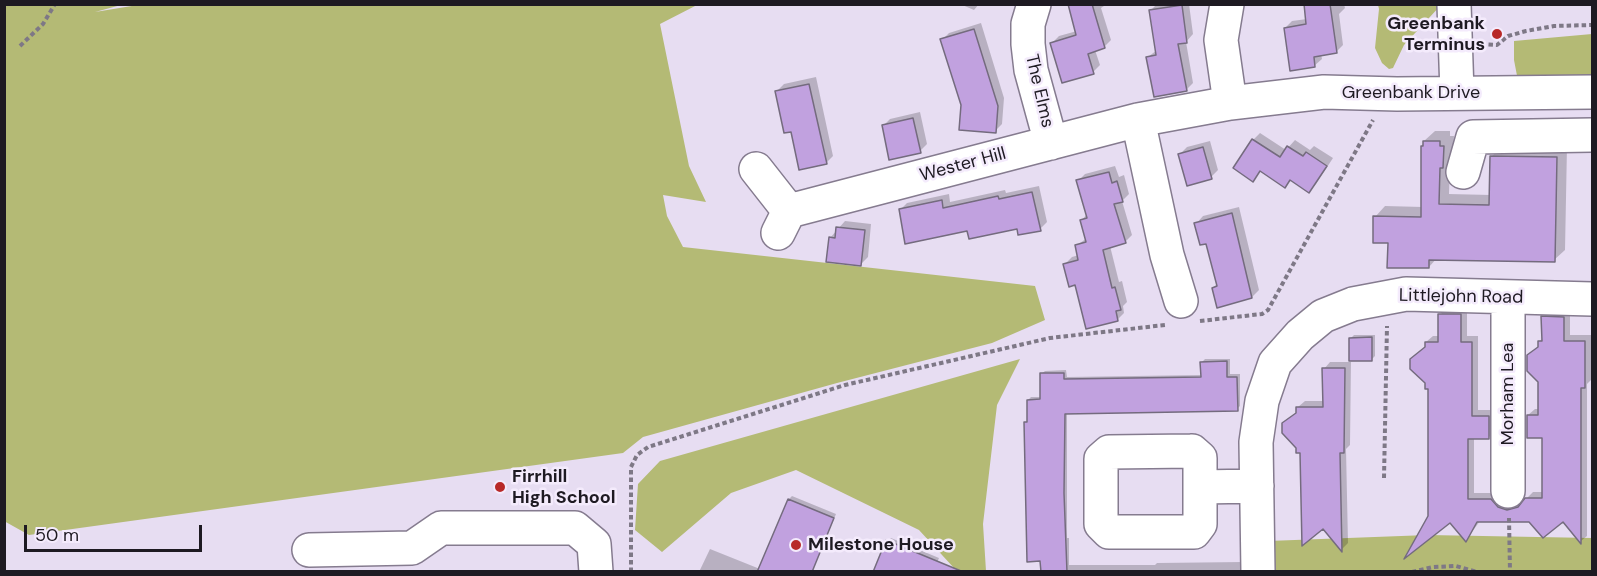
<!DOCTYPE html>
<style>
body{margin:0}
#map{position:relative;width:1597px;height:576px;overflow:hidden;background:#e7ddf2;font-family:"DM Sans",sans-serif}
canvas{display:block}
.frame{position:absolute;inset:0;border:6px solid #1e1a22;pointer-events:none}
.scale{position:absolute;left:24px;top:525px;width:178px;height:27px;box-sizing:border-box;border:3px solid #1e1a22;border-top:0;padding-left:8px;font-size:18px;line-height:21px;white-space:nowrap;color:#1e1a22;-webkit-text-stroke:4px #f4ebfc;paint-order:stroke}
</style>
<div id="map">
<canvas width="1597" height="576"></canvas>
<div class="frame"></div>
<div class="scale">50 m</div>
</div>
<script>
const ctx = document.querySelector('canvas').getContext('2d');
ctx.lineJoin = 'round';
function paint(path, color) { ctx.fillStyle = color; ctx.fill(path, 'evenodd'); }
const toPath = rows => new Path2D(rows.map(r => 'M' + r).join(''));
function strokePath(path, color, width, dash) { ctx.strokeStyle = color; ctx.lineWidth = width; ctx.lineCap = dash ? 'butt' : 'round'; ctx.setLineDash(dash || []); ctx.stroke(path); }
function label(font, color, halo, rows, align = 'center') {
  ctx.font = font + ' "DM Sans",sans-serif'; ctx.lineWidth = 5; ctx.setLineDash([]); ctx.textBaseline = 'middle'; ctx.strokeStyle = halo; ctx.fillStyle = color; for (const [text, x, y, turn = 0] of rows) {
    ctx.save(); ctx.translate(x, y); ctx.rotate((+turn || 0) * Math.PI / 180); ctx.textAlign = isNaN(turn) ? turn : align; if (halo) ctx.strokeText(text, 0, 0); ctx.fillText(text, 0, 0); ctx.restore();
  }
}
paint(toPath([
 [144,4,697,5,660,24,689,166,706,202,663,195,667,216,683,247,1035,286,1045,320,992,343,837,383,643,437,623,453,29,535,4,521,5,5,121,5,95,12],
 [1378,5,1441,5,1404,45,1393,68,1389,69,1382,63,1375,48,1379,9],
 [1592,34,1592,83,1519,86,1514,60,1514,41],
 [1020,359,997,405,983,524,986,571,954,571,954,568,919,530,796,470,731,493,662,552,635,530,638,484,660,461],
 [1428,535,1592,538,1592,571,1267,572,1268,541]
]), '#b4ba75');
paint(toPath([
 [960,4,979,4,974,10],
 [1069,4,1107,4,1101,8,1111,40,1104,47,1095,50,1100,65,1093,72,1052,43,1059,36,1077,31],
 [1157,4,1189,4,1193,34,1186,42,1193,83,1186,90,1148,57,1157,50,1151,10],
 [1305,4,1344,4,1345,8,1339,14,1343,45,1336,52,1321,54,1322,59,1314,66,1285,28,1292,21,1307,19],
 [981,23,1004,98,1002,124,995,131,962,105,942,40,949,33],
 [816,77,833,156,826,163,792,130,777,91,784,84],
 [920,112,927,144,920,151,883,126,890,119],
 [1435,131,1450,131,1450,136,1454,136,1453,156,1450,159,1449,194,1491,195,1492,156,1503,146,1567,147,1565,250,1554,260,1437,258,1429,267,1389,242,1375,217,1385,206,1423,207,1422,146,1424,141],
 [1260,133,1286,150,1295,140,1310,150,1314,146,1333,158,1316,184,1309,191,1291,180,1285,186,1261,170,1253,180,1253,140],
 [1210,141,1218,170,1211,177,1180,154,1187,147],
 [1115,166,1119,177,1124,175,1129,194,1122,201,1132,235,1125,242,1110,246,1119,282,1122,281,1127,302,1123,306,1124,313,1117,320,1076,283,1065,264,1072,257,1079,255,1076,246,1087,238,1082,220,1087,214,1078,181,1085,174],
 [1039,186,1047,222,1040,229,1018,227,968,229,900,210,907,203,949,194,950,202,1005,190,1006,193],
 [1239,207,1259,290,1252,297,1218,306,1213,288,1218,283,1207,242,1196,224,1203,216],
 [845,221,871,224,868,257,861,264,830,238],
 [1467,308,1467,336,1478,336,1478,410,1495,410,1495,431,1489,437,1474,437,1474,493,1498,493,1515,504,1524,501,1533,492,1543,492,1543,437,1528,415,1535,409,1539,409,1539,381,1528,356,1539,346,1539,342,1543,338,1543,317,1549,311,1570,311,1570,335,1591,335,1591,380,1587,384,1587,536,1581,541,1563,520,1480,521,1466,540,1450,521,1430,516,1430,387,1426,342,1433,336,1440,336,1440,315,1446,309],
 [1354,335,1375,335,1375,356,1372,359,1351,359,1350,445,1346,449,1348,543,1342,549,1301,452,1283,424,1298,411,1298,407,1305,401,1324,401,1324,369,1330,362,1351,362,1351,338],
 [1205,359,1230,359,1230,374,1240,374,1240,406,1237,409,1067,413,1067,538,1069,538,1069,565,1155,565,1157,563,1242,562,1242,572,1042,572,1026,423,1029,420,1028,400,1031,397,1042,397,1041,374,1045,371,1066,370,1067,377,1202,375,1202,362],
 [792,496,836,514,812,572,699,572,710,549,760,569,789,499],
 [891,538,939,558,933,572,888,541]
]), '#0003');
const building = toPath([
 [1068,4,1092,4,1105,48,1088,54,1094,74,1062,83,1050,43,1076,35,1068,4],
 [1304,4,1330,4,1337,53,1314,57,1315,67,1290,71,1284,28,1306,24,1304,4],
 [1182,5,1187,43,1178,44,1187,91,1154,97,1146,57,1156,55,1149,10,1182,5],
 [974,29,998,106,996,133,959,130,961,105,940,39,974,29],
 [809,84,827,164,799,170,791,132,784,133,775,91,809,84],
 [913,118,921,153,889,160,882,125,913,118],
 [1252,139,1280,157,1287,146,1303,156,1306,152,1327,166,1309,193,1290,180,1285,188,1260,171,1253,182,1233,168,1252,139],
 [1423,141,1440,141,1440,146,1444,146,1443,168,1440,168,1439,204,1489,205,1490,156,1557,157,1555,262,1429,260,1429,268,1387,268,1388,243,1373,243,1373,216,1421,217,1421,146,1423,146,1423,141],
 [1203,147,1212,179,1187,186,1178,154,1203,147],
 [1109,172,1112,183,1117,181,1123,202,1114,204,1126,243,1103,250,1112,288,1115,287,1121,310,1116,311,1118,321,1086,329,1075,285,1069,287,1063,264,1078,260,1075,245,1086,242,1080,220,1087,218,1076,180,1109,172],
 [1032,192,1041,231,1018,235,1017,229,969,239,967,231,905,244,899,209,942,200,943,208,998,196,999,199,1032,192],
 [1232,213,1252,298,1217,308,1212,288,1217,286,1206,244,1200,245,1194,223,1232,213],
 [836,227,865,230,861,266,826,262,829,237,835,238,836,227],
 [1438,314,1461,314,1461,342,1472,342,1472,416,1489,416,1489,439,1468,439,1468,499,1491,499,1498,507,1507,510,1518,507,1525,498,1542,498,1542,438,1527,438,1527,415,1538,415,1538,382,1527,371,1527,355,1538,347,1538,341,1542,341,1541,316,1564,317,1564,341,1585,341,1585,388,1581,388,1581,544,1563,522,1543,538,1529,522,1477,522,1466,542,1450,523,1404,559,1428,516,1428,389,1425,389,1425,383,1410,369,1410,359,1425,347,1425,342,1438,342,1438,314],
 [1372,337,1372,361,1349,361,1349,338,1372,337],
 [1227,361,1227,377,1237,377,1238,411,1065,414,1064,493,1067,572,1041,572,1040,561,1027,562,1024,422,1027,422,1027,400,1040,399,1040,373,1064,373,1064,379,1201,377,1200,362,1227,361],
 [1322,368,1345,368,1344,453,1340,453,1342,552,1323,529,1302,546,1300,453,1296,453,1296,448,1282,433,1282,423,1296,413,1296,407,1323,407,1322,368],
 [788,499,834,518,812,572,757,572,788,499],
 [886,540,961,571,961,572,873,572,886,540]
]);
paint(building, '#c1a1df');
strokePath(building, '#746b7e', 1.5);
const minor = toPath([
 [1034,4,1028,24,1028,44,1031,70,1051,143],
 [1227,4,1221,40,1230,103],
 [1454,4,1457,93],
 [1138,120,1167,255,1181,301],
 [756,169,789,211,778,233],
 [1463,172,1473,137,1592,135],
 [789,211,1138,120,1230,103,1324,92,1397,94,1592,92],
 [1192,451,1200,458,1200,524,1194,532,1109,532,1101,524,1101,459,1109,452,1192,451],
 [1200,487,1257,486],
 [1508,491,1508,297],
 [309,550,412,548,441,528,575,528,594,544,596,572],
 [1258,572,1256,442,1262,401,1275,363,1300,335,1323,316,1353,304,1406,294,1592,299]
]);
strokePath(minor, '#857b8f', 36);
strokePath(toPath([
 [1481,44,1497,45,1508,36,1526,31,1554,26,1592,25],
 [20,46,43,24,55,4],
 [1200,321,1262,314,1268,310,1373,120],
 [1384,478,1387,326],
 [1509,518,1510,572],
 [631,572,631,467,637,455,648,447,845,385,1050,338,1165,325],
 [1412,572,1433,567,1456,566,1477,572]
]), '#7e7886', 4, [4.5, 3]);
strokePath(minor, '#fff', 33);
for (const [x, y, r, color] of [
 [1497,34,6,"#b82928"],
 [500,487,6,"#b82928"],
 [796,545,6,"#b82928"]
]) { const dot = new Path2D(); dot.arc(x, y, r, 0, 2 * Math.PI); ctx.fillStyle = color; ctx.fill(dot); strokePath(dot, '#f4ebfc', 2); }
label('bold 18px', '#1e1a22', '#f4ebfc', [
 ["Greenbank",1485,24,"right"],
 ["Terminus",1485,45,"right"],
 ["Firrhill",512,477],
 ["High School",512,498],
 ["Milestone House",808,545]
], 'left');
label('18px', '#1e1a22', '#f4ebfc', [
 ["The Elms",1039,91,77],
 ["Greenbank Drive",1411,93],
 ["Wester Hill",963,165,-15],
 ["Littlejohn Road",1461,297,1],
 ["Morham Lea",1508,394,-90]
]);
</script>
